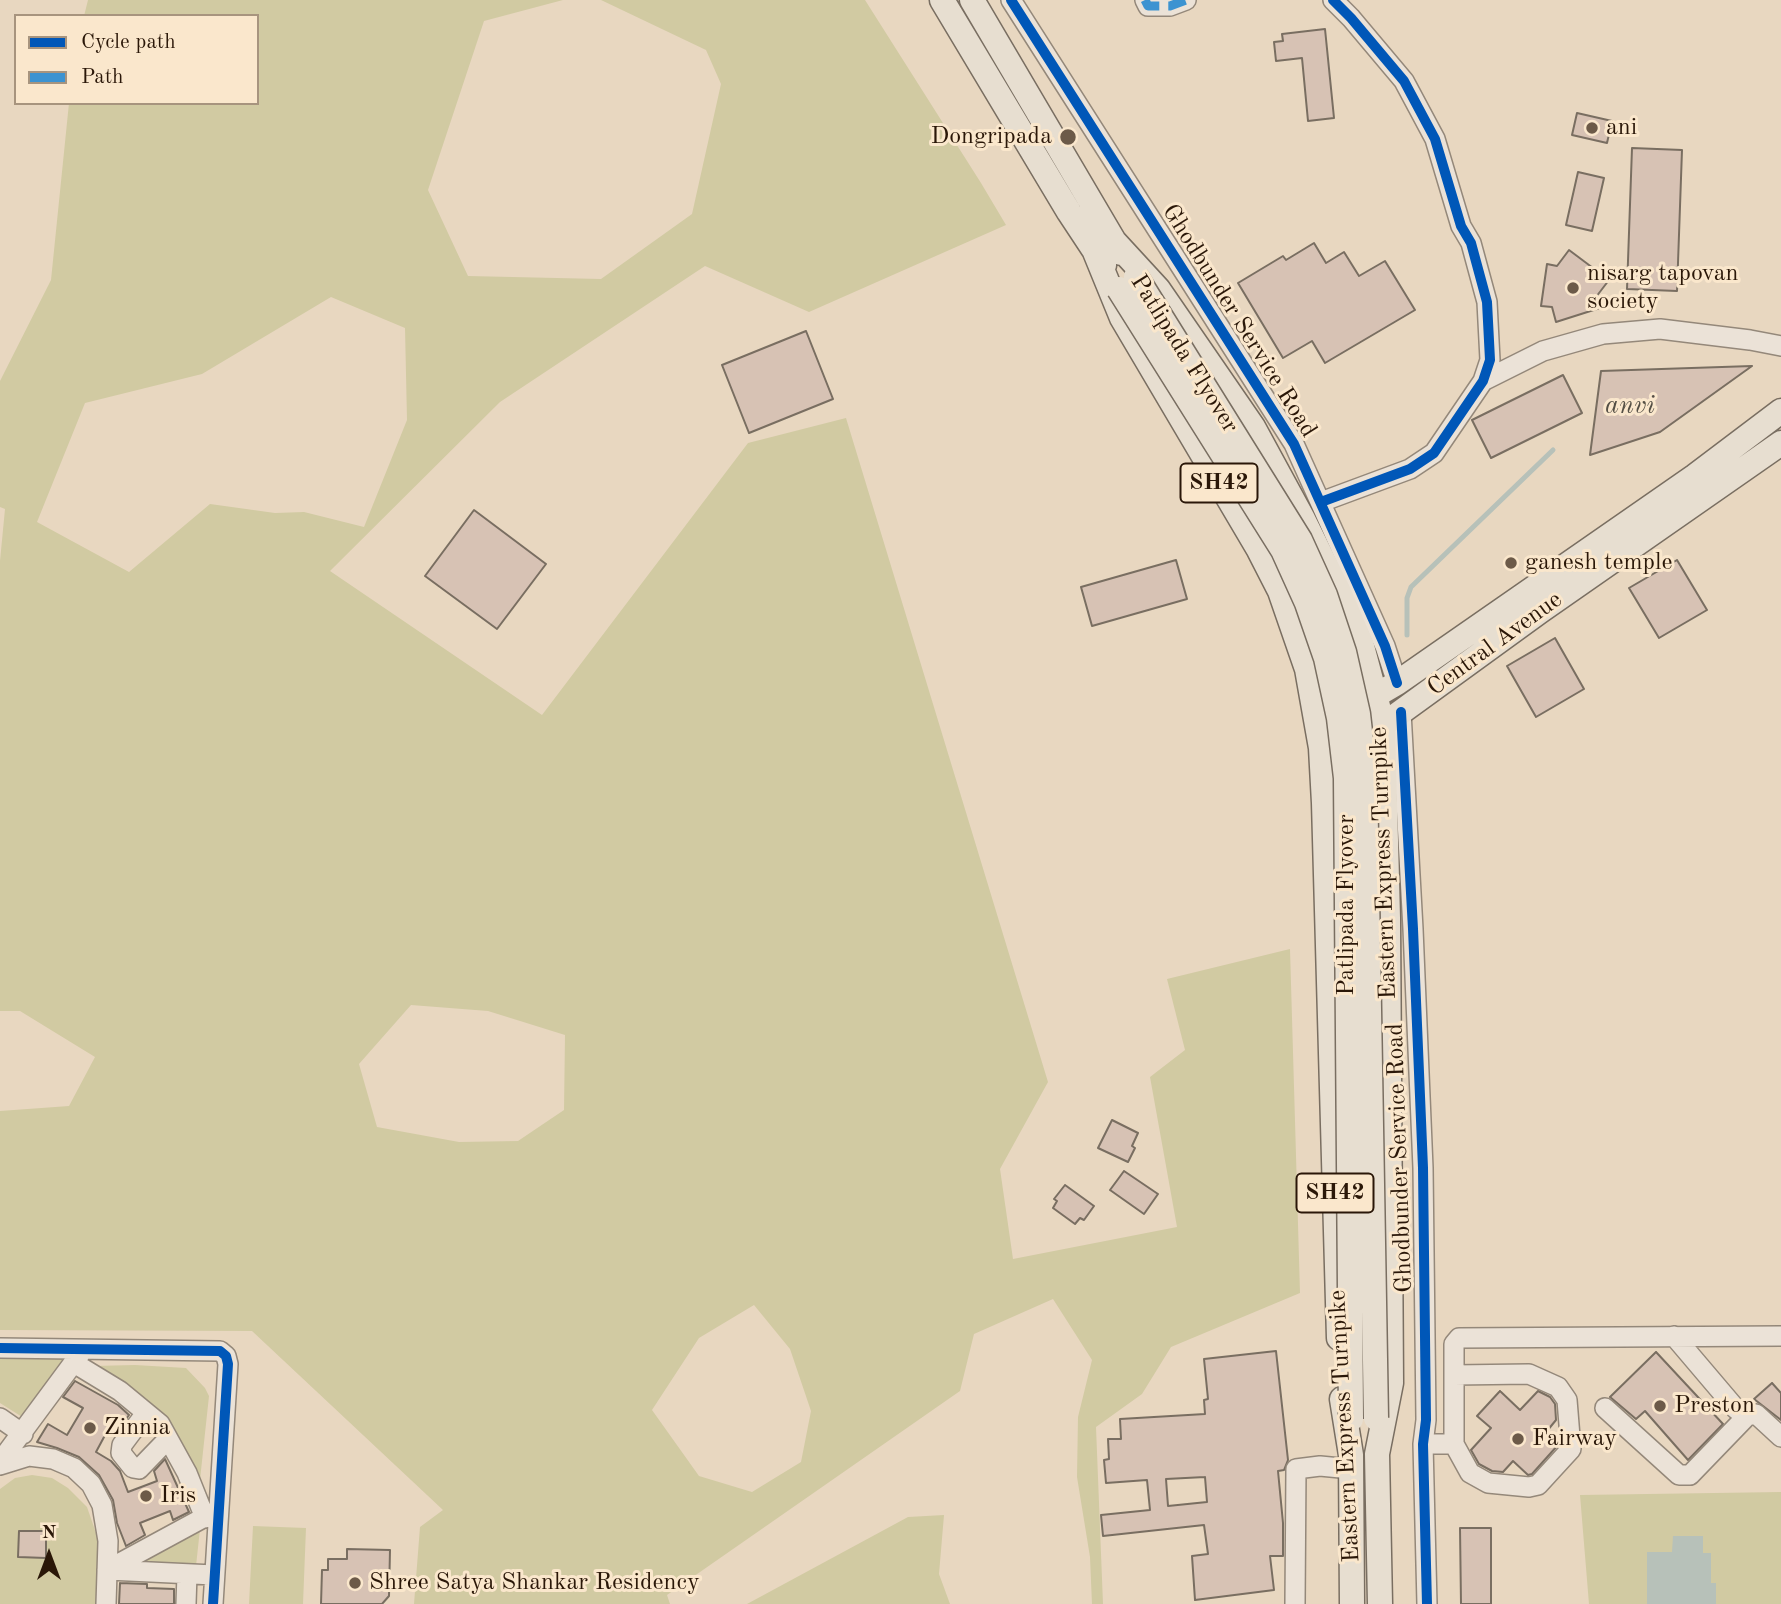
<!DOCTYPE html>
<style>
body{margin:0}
#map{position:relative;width:1781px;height:1604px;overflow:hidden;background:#e8d7c0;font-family:"Old Standard TT",serif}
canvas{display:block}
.legend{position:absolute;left:14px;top:14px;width:245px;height:91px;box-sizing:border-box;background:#fae7cc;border:2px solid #a7947e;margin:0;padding:9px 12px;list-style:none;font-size:21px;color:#2a1708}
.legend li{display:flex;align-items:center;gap:14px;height:35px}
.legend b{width:35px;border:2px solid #a7947e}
.north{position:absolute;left:14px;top:1520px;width:70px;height:70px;-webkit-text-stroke:5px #fae7cc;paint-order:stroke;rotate:0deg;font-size:19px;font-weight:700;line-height:28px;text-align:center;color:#2a1708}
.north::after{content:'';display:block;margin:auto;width:24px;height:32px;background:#2a1708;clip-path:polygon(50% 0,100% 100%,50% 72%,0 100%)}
</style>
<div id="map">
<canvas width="1781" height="1604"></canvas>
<ul class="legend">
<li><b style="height:9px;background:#0057b8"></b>Cycle path</li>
<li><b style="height:9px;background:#3c93d1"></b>Path</li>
</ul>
<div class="north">N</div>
</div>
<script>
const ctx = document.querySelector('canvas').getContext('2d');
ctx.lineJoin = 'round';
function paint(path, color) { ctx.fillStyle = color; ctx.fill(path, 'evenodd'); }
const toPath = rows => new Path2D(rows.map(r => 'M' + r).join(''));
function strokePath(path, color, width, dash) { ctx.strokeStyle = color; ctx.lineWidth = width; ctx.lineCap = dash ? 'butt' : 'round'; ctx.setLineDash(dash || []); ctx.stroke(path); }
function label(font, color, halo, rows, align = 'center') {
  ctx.font = font + ' "Old Standard TT",serif'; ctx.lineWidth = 6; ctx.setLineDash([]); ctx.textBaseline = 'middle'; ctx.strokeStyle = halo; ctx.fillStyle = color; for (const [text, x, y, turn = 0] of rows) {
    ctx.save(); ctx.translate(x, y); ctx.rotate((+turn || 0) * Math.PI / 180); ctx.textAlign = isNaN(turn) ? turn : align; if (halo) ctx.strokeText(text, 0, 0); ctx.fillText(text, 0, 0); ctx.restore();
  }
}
paint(toPath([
 [88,0,563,0,484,21,428,190,468,276,601,279,692,214,721,84,706,50,601,0,865,0,981,183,1006,225,809,312,705,266,500,402,330,571,542,715,748,443,846,418,1048,1082,1000,1169,1013,1259,1177,1227,1150,1077,1185,1050,1167,979,1290,949,1300,1293,1171,1347,1142,1394,1096,1427,1103,1604,1092,1604,1090,1557,1077,1477,1078,1417,1092,1360,1053,1299,974,1334,960,1391,667,1595,670,1604,414,1604,420,1527,443,1510,252,1331,0,1330,0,1111,69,1106,95,1057,20,1011,0,1011,0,561,5,509,0,507,0,381,51,280,69,103,257,103,257,16,84,16],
 [331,297,405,328,407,420,364,527,304,512,275,513,210,504,129,572,37,522,85,403,202,374],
 [411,1005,488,1011,565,1035,564,1110,518,1141,459,1142,377,1127,359,1064],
 [754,1305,790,1349,811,1411,801,1462,752,1492,699,1476,652,1410,699,1338],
 [0,1355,68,1355,27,1420,0,1403],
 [135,1365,186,1368,205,1388,209,1396,199,1489,177,1451,93,1366],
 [32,1475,52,1478,68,1488,87,1507,98,1539,96,1604,0,1604,0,1489,15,1478],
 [1781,1492,1781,1604,1589,1604,1580,1495],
 [944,1515,939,1574,950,1604,747,1604,908,1517],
 [253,1526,306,1528,303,1604,249,1604],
 [200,1529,196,1566,134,1563]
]), '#d1caa2');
paint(toPath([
 [1673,1536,1703,1536,1703,1553,1711,1553,1711,1583,1716,1583,1716,1604,1647,1604,1647,1552,1672,1552]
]), '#b7c1b9');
strokePath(toPath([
 [1407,635,1407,598,1411,587,1553,450]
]), '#b7c1b9', 5);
const building = toPath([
 [1325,29,1334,118,1308,121,1302,58,1276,61,1274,42,1283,41,1282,34,1325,29],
 [1577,113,1612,121,1607,143,1572,135,1577,113],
 [1632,148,1682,150,1677,291,1627,289,1632,148],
 [1578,172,1604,178,1592,231,1566,225,1578,172],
 [1314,243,1326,263,1344,252,1359,276,1385,261,1415,310,1325,363,1312,341,1283,358,1238,283,1283,256,1286,260,1314,243],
 [1569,250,1609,280,1596,297,1600,308,1556,322,1552,307,1541,306,1547,264,1557,266,1569,250],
 [806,331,833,399,749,433,722,365,806,331],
 [1752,366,1660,432,1590,455,1601,371,1752,366],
 [1563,375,1582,413,1491,458,1472,420,1563,375],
 [474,510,546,564,497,629,425,576,474,510],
 [1176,560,1187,599,1092,626,1081,587,1176,560],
 [1677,560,1707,610,1659,638,1629,588,1677,560],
 [1555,638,1584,689,1536,717,1507,666,1555,638],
 [1112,1120,1138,1133,1132,1146,1135,1148,1128,1162,1098,1148,1112,1120],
 [1124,1171,1158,1194,1144,1214,1110,1190,1124,1171],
 [1065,1185,1094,1206,1084,1220,1080,1218,1075,1224,1053,1208,1057,1201,1054,1199,1065,1185],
 [1276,1351,1288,1460,1284,1470,1278,1471,1283,1523,1283,1556,1270,1556,1274,1590,1195,1600,1192,1556,1208,1554,1204,1525,1103,1536,1101,1515,1150,1510,1147,1480,1106,1483,1104,1460,1109,1459,1108,1439,1121,1439,1120,1419,1205,1414,1204,1400,1208,1399,1204,1359,1276,1351],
 [1205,1477,1207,1502,1168,1506,1166,1479,1205,1477],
 [1656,1352,1723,1424,1688,1460,1645,1411,1636,1419,1610,1397,1656,1352],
 [75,1381,118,1405,129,1415,119,1429,111,1424,96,1452,111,1461,120,1471,128,1492,157,1481,154,1471,165,1459,189,1512,173,1520,170,1511,140,1523,145,1535,126,1546,117,1523,113,1500,99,1475,79,1457,57,1448,37,1442,48,1424,67,1435,83,1408,63,1397,75,1381],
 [1772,1383,1781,1393,1781,1420,1754,1399,1772,1383],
 [1500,1391,1520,1410,1538,1391,1550,1397,1555,1404,1556,1420,1547,1431,1558,1442,1558,1445,1532,1474,1528,1475,1513,1461,1503,1472,1492,1471,1479,1464,1471,1450,1491,1428,1477,1416,1500,1391],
 [1460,1528,1491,1528,1491,1604,1461,1604,1460,1528],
 [19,1531,46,1531,46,1558,18,1557,19,1531],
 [347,1549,390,1550,389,1596,382,1604,321,1604,322,1570,328,1570,328,1559,347,1559,347,1549],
 [120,1583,147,1584,147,1588,174,1589,174,1604,119,1604,120,1583]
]);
paint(building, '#d7c2b4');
strokePath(building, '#796e61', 2);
const minor = toPath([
 [1011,0,1294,444,1385,646,1397,683],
 [1145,0,1148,6,1170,6,1186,0],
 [1483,381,1543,351,1603,334,1660,329,1750,340,1781,346],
 [1321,502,1410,469,1434,453,1483,381,1490,360,1487,302,1471,243,1461,226,1435,139,1404,81,1351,18,1333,0],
 [1401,712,1413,929,1423,1168,1426,1420,1423,1444,1427,1604],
 [1674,1336,1736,1409],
 [0,1348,220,1351,226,1356,228,1364,213,1604],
 [74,1363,120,1391,160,1424,187,1473,205,1518],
 [1454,1375,1529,1374,1558,1387,1567,1400,1571,1449,1538,1485,1529,1487,1488,1483,1470,1473,1454,1444],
 [1605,1408,1679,1475,1690,1475,1747,1416,1756,1414,1781,1437],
 [146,1413,122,1445,121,1453,133,1468,139,1469,168,1439],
 [0,1418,23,1434],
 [1423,1444,1454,1444,1454,1344,1459,1338,1781,1336],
 [0,1462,80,1354],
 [0,1465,29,1456,53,1459,74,1468,91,1484,102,1505,108,1541,106,1604],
 [107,1570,214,1512],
 [108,1570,214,1575],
 [186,1604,187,1574],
 [1295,1604,1296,1469,1320,1466,1351,1469]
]);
const major = toPath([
 [942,0,1069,212,1104,265],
 [972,0,1121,253],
 [1112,239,1158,289,1253,427,1303,519,1339,592,1362,646,1383,725,1388,918,1391,1383,1377,1454,1380,1604],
 [1095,252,1122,318,1259,550,1280,591,1307,669,1321,748,1324,803,1339,1338],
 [1363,703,1397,683,1695,476,1781,411],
 [1368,731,1383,725,1540,611,1781,443],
 [1342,1399,1351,1455,1352,1604]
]);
strokePath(minor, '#94887a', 22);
strokePath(major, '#796e61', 27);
strokePath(minor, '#ebe2d7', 19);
strokePath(major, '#e7ded0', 24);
const majorBridge = toPath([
 [1136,277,1300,540,1325,595,1344,652,1358,714,1365,776,1376,1418],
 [1119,289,1283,550,1307,603,1326,658,1339,718,1346,778,1351,1419]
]);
strokePath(majorBridge, '#796e61', 27, []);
strokePath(majorBridge, '#e7ded0', 24);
strokePath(toPath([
 [1145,0,1148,6,1170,6,1186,0]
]), '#3c93d1', 9, [18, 9]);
strokePath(toPath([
 [1011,0,1294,444,1385,646,1397,683],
 [1321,502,1410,469,1434,453,1483,381,1490,360,1487,302,1471,243,1461,226,1435,139,1404,81,1351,18,1333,0],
 [1401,712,1413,929,1423,1168,1426,1420,1423,1444,1427,1604],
 [0,1348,220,1351,226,1356,228,1364,213,1604]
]), '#0057b8', 10);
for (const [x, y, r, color] of [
 [1592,128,7,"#6c5a48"],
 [1068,137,9,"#6c5a48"],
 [1573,288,7,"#6c5a48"],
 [1511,563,7,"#6c5a48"],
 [1660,1406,7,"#6c5a48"],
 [90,1428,7,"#6c5a48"],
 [1518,1439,7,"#6c5a48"],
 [146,1496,7,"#6c5a48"],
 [355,1583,7,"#6c5a48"]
]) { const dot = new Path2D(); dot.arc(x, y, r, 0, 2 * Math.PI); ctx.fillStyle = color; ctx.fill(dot); strokePath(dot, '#fae7cc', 2.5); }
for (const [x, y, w] of [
 [1219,483,77],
 [1335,1193,77]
]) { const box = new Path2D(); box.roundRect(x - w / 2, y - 19.5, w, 39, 5); ctx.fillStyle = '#fae7cc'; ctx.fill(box); strokePath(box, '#2a1708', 2); }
label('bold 23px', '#2a1708', null, [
 ["SH42",1219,483],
 ["SH42",1335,1193]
]);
label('24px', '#2a1708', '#fae7cc', [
 ["ani",1606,128],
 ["Dongripada",1052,137,"right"],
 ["nisarg tapovan",1587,274],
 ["society",1587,302],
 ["ganesh temple",1525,563],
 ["Preston",1674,1406],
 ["Zinnia",104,1428],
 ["Fairway",1532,1439],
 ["Iris",160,1496],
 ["Shree Satya Shankar Residency",369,1583]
], 'left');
label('24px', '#2a1708', '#fae7cc', [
 ["Ghodbunder Service Road",1239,321,58],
 ["Patlipada Flyover",1184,354,58],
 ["Central Avenue",1495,644,-36],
 ["Eastern Express Turnpike",1384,863,-92],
 ["Patlipada Flyover",1347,905,-90],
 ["Ghodbunder Service Road",1400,1158,-92],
 ["Eastern Express Turnpike",1345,1426,-93]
]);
label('italic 26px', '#544f45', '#fae7cc', [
 ["anvi",1630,406]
]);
</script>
